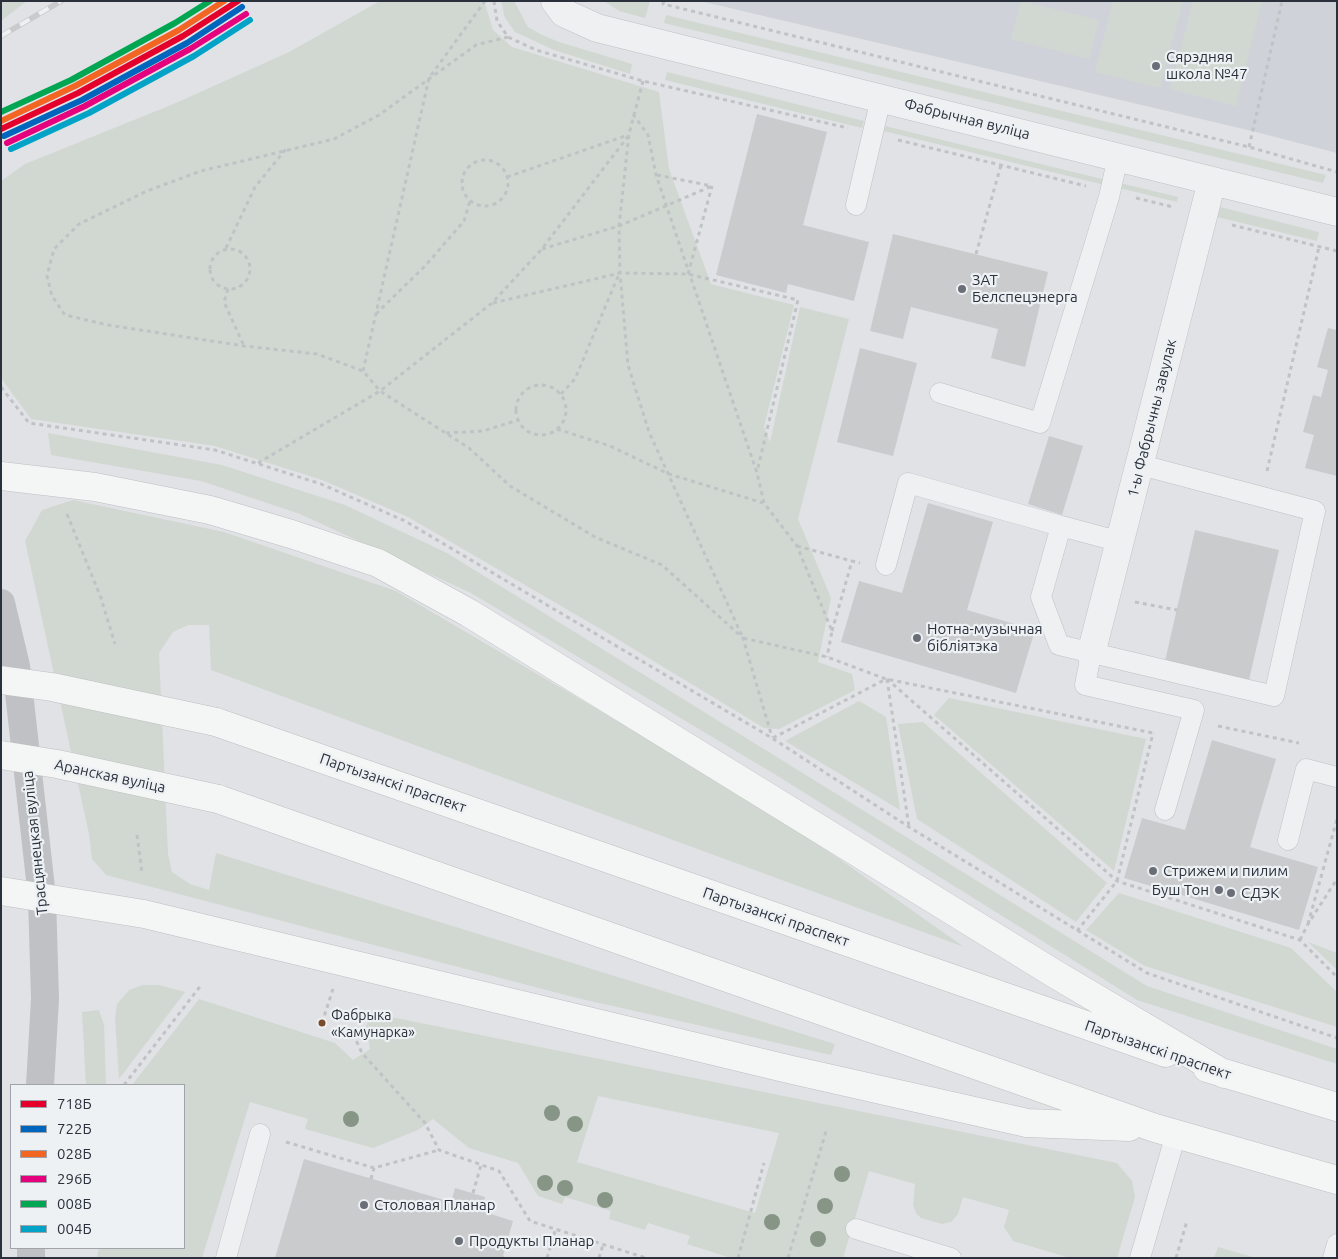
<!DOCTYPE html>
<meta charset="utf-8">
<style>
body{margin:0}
#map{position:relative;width:1338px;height:1259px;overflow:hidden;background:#e0e2e5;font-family:Ubuntu,sans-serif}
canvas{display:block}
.frame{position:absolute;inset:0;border:2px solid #2a313c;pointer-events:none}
.legend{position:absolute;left:10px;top:1084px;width:175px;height:165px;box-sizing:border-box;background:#eef1f4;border:1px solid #a0a4aa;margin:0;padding:6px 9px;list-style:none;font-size:15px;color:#2a313c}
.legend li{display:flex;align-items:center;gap:10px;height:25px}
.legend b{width:25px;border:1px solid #a0a4aa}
</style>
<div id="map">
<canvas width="1338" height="1259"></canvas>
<div class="frame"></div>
<ul class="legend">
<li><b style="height:6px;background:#e4002b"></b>718Б</li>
<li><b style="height:6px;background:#0065bd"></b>722Б</li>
<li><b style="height:6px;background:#f26522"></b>028Б</li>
<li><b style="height:6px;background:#e5007d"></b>296Б</li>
<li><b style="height:6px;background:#00a651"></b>008Б</li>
<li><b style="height:6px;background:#02a3c7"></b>004Б</li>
</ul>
</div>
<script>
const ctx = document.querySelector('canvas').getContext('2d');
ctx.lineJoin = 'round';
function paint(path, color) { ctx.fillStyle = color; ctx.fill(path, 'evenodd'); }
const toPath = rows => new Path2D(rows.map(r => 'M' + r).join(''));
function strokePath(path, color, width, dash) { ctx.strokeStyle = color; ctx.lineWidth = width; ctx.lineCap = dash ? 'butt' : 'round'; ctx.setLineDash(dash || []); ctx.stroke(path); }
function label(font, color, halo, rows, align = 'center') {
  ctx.font = font + ' Ubuntu,sans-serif'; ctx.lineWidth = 4.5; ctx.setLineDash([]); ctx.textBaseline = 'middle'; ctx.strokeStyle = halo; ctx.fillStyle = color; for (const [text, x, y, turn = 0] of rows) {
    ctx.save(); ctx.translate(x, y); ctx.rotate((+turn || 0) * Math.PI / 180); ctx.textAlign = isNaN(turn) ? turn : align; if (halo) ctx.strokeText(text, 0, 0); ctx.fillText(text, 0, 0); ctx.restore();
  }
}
paint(toPath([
 [700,1,1337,1,1337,153,1252,131]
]), '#cfd2d8');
paint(toPath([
 [1,1,27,1,1,21],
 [380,1,484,1,493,30,512,47,659,92,669,169,711,284,794,305,764,427,770,442,800,307,849,319,798,519,831,598,818,662,852,674,855,690,779,729,764,728,604,631,408,517,322,480,215,446,31,419,1,378,1,181,25,164,176,103,289,52],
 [501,1,514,1,528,27,542,35,559,42,632,64,630,74,554,50,515,32,505,18],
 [604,1,650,1,645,18,619,11],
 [1021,1,1099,20,1089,59,1011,39],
 [1113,1,1183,1,1160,88,1095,72],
 [1193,1,1262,1,1236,106,1170,89],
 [666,15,1326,175,1323,183,664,23],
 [667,72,864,121,862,128,665,80],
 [885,126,1110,181,1109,186,884,131],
 [1116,182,1178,197,1177,202,1115,187],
 [1220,207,1319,232,1317,241,1217,217],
 [48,433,222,465,345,505,447,553,1147,986,1337,1049,1337,1064,1137,1000,776,775,471,593,300,514,201,481,51,455],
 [73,500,224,532,396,591,777,815,964,947,211,670,209,625,188,625,173,632,159,653,168,854,172,872,190,884,209,890,216,853,835,1044,831,1055,577,998,106,875,92,859,89,834,25,541,42,510],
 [949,698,1146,739,1114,871,934,715],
 [859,701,886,717,900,810,785,741],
 [923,722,1107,883,1076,922,917,819,898,724],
 [1119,893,1291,948,1337,992,1337,1027,1145,966,1086,930],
 [1308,942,1337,953,1337,970],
 [143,985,159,985,185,992,119,1079,115,1018,117,1004,129,990],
 [199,999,335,1043,353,1060,370,1049,366,1027,371,1013,1117,1163,1132,1181,1135,1197,1117,1258,1070,1258,1013,1241,1004,1227,1009,1210,963,1197,958,1214,951,1222,942,1224,921,1218,916,1213,913,1205,915,1184,869,1171,843,1258,731,1258,687,1244,690,1236,648,1223,645,1230,609,1219,611,1211,565,1197,562,1204,538,1196,518,1163,469,1148,433,1119,418,1130,373,1148,305,1129,308,1119,250,1102,202,1258,97,1258,99,1248,184,1248,184,1085,132,1085],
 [598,1096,779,1133,755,1213,577,1162],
 [99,1010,104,1025,106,1085,86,1085,82,1012],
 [1218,1247,1256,1258,1214,1258]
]), '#d1d8d1');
paint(toPath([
 [757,114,827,132,803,225,869,242,854,301,788,284,786,293,716,275],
 [893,234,1048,272,1025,367,991,358,998,329,911,307,903,339,870,331],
 [1328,328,1337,330,1337,476,1305,468,1314,435,1303,432,1313,395,1321,397,1328,370,1317,367],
 [860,348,917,363,893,456,837,442],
 [1049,436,1083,446,1062,515,1028,504],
 [928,503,993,522,967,610,1035,630,1016,693,841,642,859,581,902,593],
 [1195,530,1279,550,1249,680,1165,661],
 [1212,740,1276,759,1250,847,1318,867,1299,930,1124,878,1142,818,1185,830],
 [304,1159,451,1202,455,1188,485,1197,481,1211,513,1221,503,1256,507,1258,275,1258]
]), '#c9cbcd');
const service = toPath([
 [856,205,881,98],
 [940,393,1040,423,1109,197,1118,157],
 [1061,526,1121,542],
 [886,565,908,483,1061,526,1041,597,1059,645,1274,696,1315,511,1141,465],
 [1091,654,1085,685,1194,710,1165,810],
 [1288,840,1306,769,1337,777],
 [856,1229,951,1258],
 [226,1258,260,1134],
 [1140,1258,1176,1134],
 [1333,1258,1337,1244]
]);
const minor = toPath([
 [555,1,564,13,597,28,1337,212],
 [1091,654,1212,181]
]);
const primary = toPath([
 [1,476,95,487,210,510,291,534,378,563,469,613,1055,974,1224,1074],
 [216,722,1166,1053],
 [218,799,1155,1128,1337,1180],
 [1,891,144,914,788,1069,1027,1123,1129,1127],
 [1207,1068,1337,1107]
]);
strokePath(service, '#bfc0c3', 21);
strokePath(minor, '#bfc0c3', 29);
strokePath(primary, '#bdbfc2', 29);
strokePath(toPath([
 [494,1,497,21,508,37,536,50,643,81,848,128],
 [664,1,663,4,1249,147,1337,172],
 [508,37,476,45,379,115,334,139,201,171,147,191,79,224,54,249,47,276,52,296,65,315,108,325,244,346,317,354,363,371,380,391,469,448,510,486,595,537,662,565,743,638,772,737],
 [643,81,629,134,619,226,620,273,628,365,649,432,743,638,827,657,886,679,1153,733],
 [633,114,648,135,656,175,757,473,764,503,797,546,832,631,827,657],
 [898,140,1086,186],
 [1249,147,1282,1],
 '462 183a23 23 0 1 1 46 0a23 23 0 1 1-46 0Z',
 [657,175,712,186],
 [507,177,628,135],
 [1136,198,1173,207],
 [1232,225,1337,251],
 [226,248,255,187,286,149],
 '210 269a20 20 0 1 1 40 0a20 20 0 1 1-40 0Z',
 [542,249,619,226,712,186],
 [976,254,1001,165],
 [688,274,712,186],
 [228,289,224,302,244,346],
 [493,303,620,273,688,274,798,300,757,472],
 [376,314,426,265,464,221,470,201],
 [363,371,429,78,485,1],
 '516 410a25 25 0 1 1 50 0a25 25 0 1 1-50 0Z',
 [1,387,29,423,215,450,321,484,405,521,772,738,909,827,1147,973,1337,1038],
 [561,394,575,379,619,274],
 [557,429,610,446,669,474,763,503],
 [446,433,483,431,518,420],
 [258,463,380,391,492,303,541,250,629,135],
 [1267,471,1319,247],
 [67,514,101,598,115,644],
 [797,546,852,561],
 [1135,602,1177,610],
 [832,631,852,561,860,563],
 [887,679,1117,881,1300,940,1337,977],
 [887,679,909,827],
 [1218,726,1299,743],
 [773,738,886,679],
 [137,835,142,873],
 [1308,924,1337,819],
 [1077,931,1117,881,1153,733],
 [1300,940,1308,924,1337,879],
 [322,1023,333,989],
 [353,1034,362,1053,425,1123,439,1150,499,1171,530,1221,646,1258],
 [124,1085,202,984],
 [286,1142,374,1168,439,1150],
 [371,1179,374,1168],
 [473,1193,481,1165],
 [547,1258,555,1231],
 [599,1258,603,1245],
 [738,1258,764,1163],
 [788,1258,827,1128],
 [1176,1258,1187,1221]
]), '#c0c3c5', 3, [4, 4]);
strokePath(service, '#eff0f2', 20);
strokePath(minor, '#eff0f2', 28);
strokePath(toPath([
 [1,603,16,666,42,897,45,999,40,1085],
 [31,1258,31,1248]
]), '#bfc1c4', 28);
strokePath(primary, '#f4f5f5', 28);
const rail = toPath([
 [1,36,61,1]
]);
strokePath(rail, '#c9cacc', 5.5);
strokePath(rail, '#eef1f4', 4, [11]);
const primaryBridge = toPath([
 [1,680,52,687,216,722],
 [1,755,57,764,218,799]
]);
strokePath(primaryBridge, '#bdbfc2', 29, []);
strokePath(primaryBridge, '#f4f5f5', 28);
strokePath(toPath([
 [1,129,78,93,183,36,238,1]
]), '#e4002b', 6);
strokePath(toPath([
 [4,136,82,100,187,43,242,7]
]), '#0065bd', 6);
strokePath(toPath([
 [1,121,75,86,179,30,224,1]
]), '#f26522', 6);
strokePath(toPath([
 [7,143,85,106,190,49,246,14]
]), '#e5007d', 6);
strokePath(toPath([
 [1,112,71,80,175,23,210,1]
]), '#00a651', 6);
strokePath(toPath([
 [11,149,89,113,194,56,250,20]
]), '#02a3c7', 6);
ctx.fillStyle = '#879586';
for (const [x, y] of [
 [552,1113],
 [351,1119],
 [575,1124],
 [842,1174],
 [545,1183],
 [565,1188],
 [605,1200],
 [825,1206],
 [772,1222],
 [818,1239]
]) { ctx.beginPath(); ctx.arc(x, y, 8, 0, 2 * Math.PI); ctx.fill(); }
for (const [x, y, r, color] of [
 [1156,66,5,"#6a6f77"],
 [962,289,5,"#6a6f77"],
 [917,638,5,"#6a6f77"],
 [1153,871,5,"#6a6f77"],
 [1219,890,5,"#6a6f77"],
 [1231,893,5,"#6a6f77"],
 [322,1023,4.5,"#7a4b2a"],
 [364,1205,5,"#6a6f77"],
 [459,1241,5,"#6a6f77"]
]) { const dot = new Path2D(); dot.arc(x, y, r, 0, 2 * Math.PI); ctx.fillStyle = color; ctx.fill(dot); strokePath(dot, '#eef1f4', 2); }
label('14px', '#2a313c', '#eef1f4', [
 ["Фабрыка",331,1015],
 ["«Камунарка»",331,1032]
], 'left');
label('15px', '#2a313c', '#eef1f4', [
 ["Сярэдняя",1166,57],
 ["школа №47",1166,74],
 ["ЗАТ",972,280],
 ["Белспецэнерга",972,297],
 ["Нотна-музычная",927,629],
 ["бібліятэка",927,646],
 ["Стрижем и пилим",1163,871],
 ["Буш Тон",1209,890,"right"],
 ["СДЭК",1241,893],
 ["Столовая Планар",374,1205],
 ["Продукты Планар",469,1241]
], 'left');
label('15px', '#2a313c', '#eef1f4', [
 ["Фабрычная вуліца",967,119,14],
 ["1-ы Фабрычны завулак",1152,418,-76],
 ["Аранская вуліца",110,776,12],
 ["Партызанскі праспект",393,783,19],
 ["Трасцянецкая вуліца",35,843,-96],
 ["Партызанскі праспект",776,917,19],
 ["Партызанскі праспект",1158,1050,19]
]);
</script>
